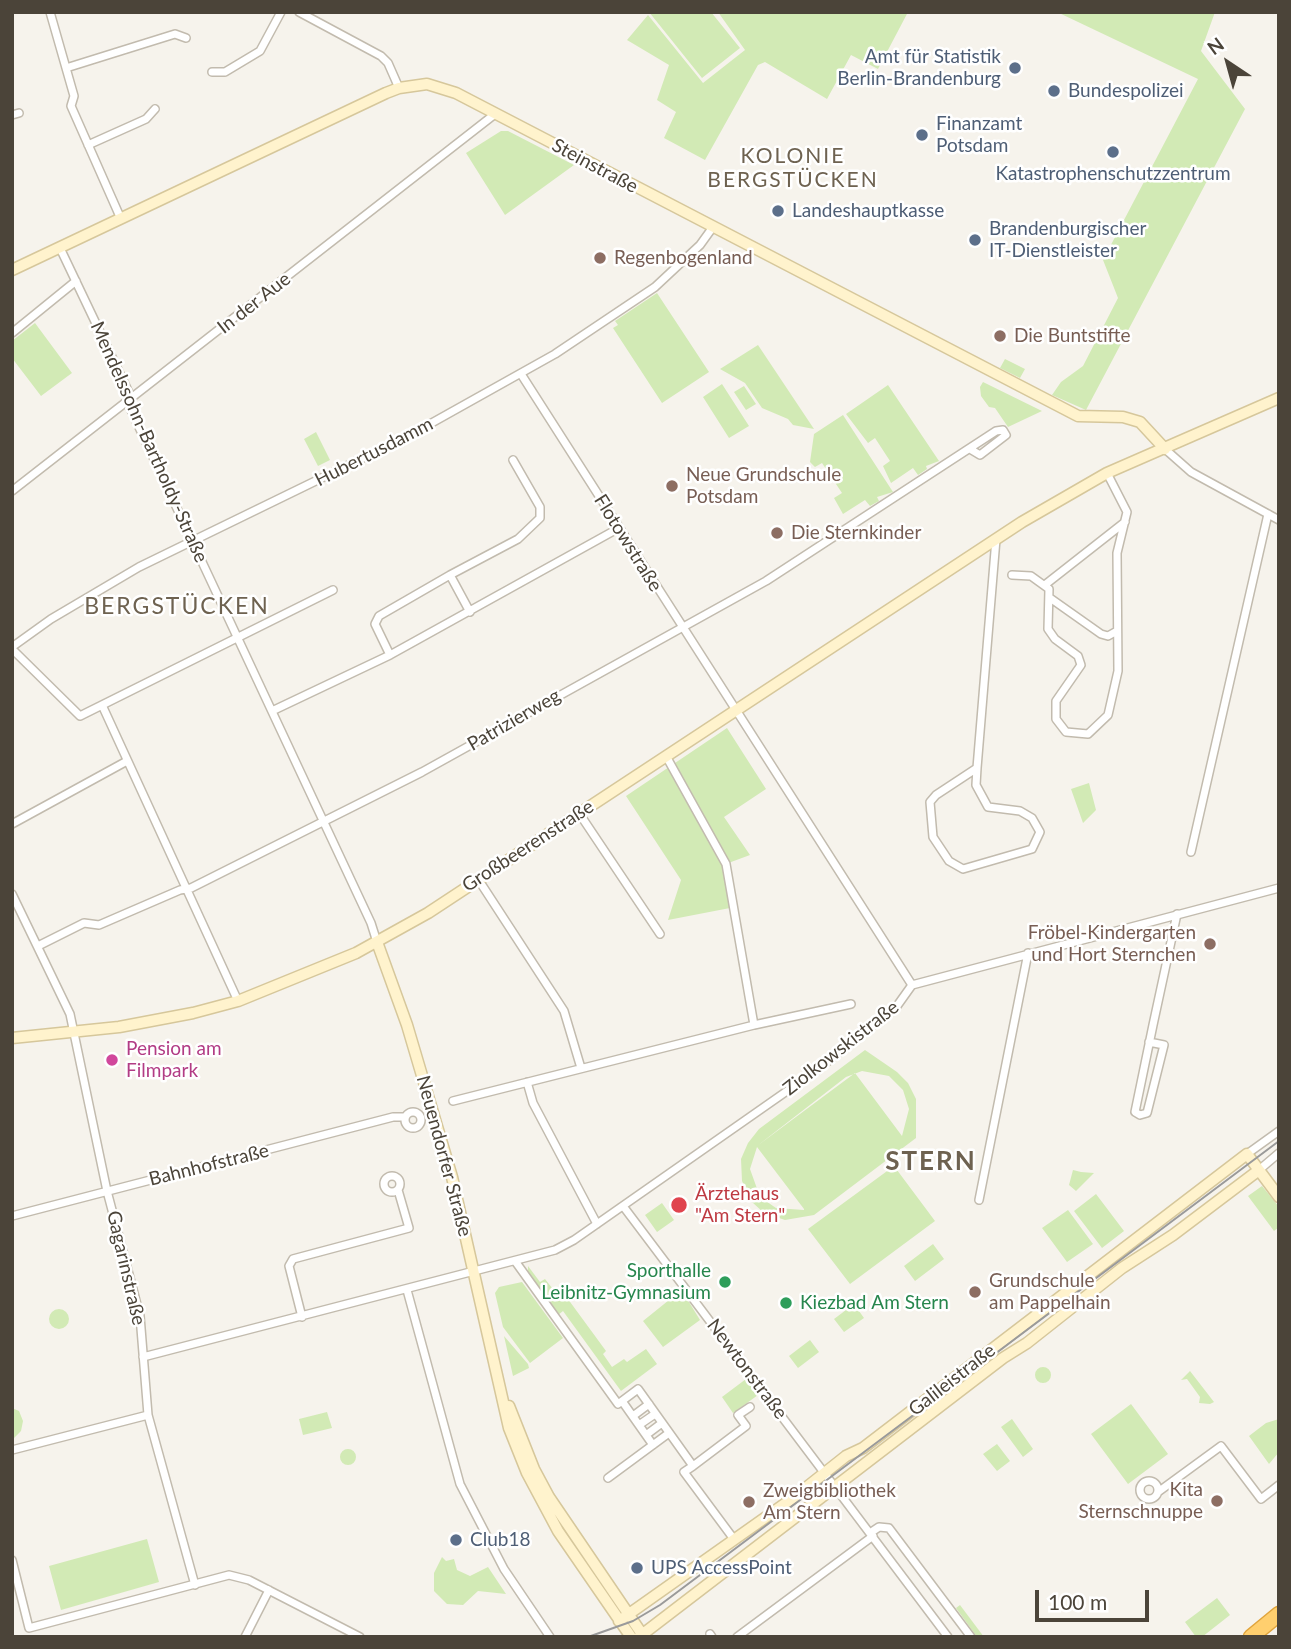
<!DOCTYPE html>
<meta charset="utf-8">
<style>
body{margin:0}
#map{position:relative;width:1291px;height:1649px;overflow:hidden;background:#f6f3ec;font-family:Lato,sans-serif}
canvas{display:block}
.frame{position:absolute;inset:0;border:14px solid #4b4439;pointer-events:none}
.north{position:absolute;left:1193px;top:28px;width:70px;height:70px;-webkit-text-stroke:5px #fff;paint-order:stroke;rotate:324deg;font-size:19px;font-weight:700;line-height:28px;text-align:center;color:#4b4439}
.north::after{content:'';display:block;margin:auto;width:24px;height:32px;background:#4b4439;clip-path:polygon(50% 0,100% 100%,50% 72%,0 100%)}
.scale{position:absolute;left:1035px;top:1590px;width:114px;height:32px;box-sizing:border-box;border:4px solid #4b4439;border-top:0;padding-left:9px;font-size:21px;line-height:24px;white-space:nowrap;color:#4b4439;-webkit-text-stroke:5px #fff;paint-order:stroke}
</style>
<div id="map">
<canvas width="1291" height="1649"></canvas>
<div class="frame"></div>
<div class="north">N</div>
<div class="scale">100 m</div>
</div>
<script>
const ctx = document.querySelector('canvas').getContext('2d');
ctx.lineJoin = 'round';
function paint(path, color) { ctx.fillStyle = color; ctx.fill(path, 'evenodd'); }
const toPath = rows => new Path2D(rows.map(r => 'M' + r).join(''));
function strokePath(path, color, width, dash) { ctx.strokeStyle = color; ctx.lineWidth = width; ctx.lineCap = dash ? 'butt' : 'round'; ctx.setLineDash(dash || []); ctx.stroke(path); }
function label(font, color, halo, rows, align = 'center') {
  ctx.font = font + ' Lato,sans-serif'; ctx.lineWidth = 5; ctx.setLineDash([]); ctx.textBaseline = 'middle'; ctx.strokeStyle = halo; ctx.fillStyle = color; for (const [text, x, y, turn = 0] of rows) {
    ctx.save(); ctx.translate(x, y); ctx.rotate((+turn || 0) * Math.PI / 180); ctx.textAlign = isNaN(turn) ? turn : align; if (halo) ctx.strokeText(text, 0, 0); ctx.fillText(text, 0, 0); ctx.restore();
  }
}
paint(toPath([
 [649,12,711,12,740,48,702,78],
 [718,12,908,12,878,69,851,55,827,99,765,62,758,65,705,160,664,138,676,112,657,100,669,65,627,40,648,15,703,83,745,50],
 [1057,12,1215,12,1201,51,1245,109,1086,410,1052,395,1061,382,1083,366,1118,298,1103,260,1198,79],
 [501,131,508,131,574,165,505,215,466,153],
 [657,293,709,372,662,403,613,328,618,325,615,321],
 [35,323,72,373,41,396,12,358,12,341],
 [758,345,814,429,793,425,788,419,762,408,745,383,720,369],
 [1005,359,1025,369,1020,378,1000,368],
 [983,382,1042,411,1008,427,995,408,989,407,981,396,980,387],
 [722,384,749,426,729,438,703,397],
 [888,385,939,461,926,466,927,469,918,475,913,468,891,483,883,466,890,461,875,438,868,443,846,414],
 [744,386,756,404,746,410,734,392],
 [843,415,893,492,877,497,879,501,870,506,865,500,843,514,834,498,842,493,822,463,815,467,810,462,814,434],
 [316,432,330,460,318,466,304,439],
 [727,728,766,789,724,817,750,855,723,865,730,908,668,920,681,880,626,796],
 [1089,783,1096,810,1083,823,1071,789],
 [865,1050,897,1072,908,1083,916,1099,916,1138,814,1215,785,1220,764,1213,752,1202,742,1181,741,1159,748,1143,759,1129],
 [862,1071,889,1076,903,1090,909,1109,902,1136,855,1073,757,1146,846,1077],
 [757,1147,804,1209,804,1210,776,1208,760,1197,750,1169],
 [894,1166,935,1221,850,1284,808,1229],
 [1073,1170,1081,1172,1094,1173,1076,1191,1069,1185],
 [1262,1186,1279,1207,1279,1227,1274,1231,1248,1196],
 [1096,1194,1124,1231,1102,1248,1074,1211],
 [662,1203,674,1220,657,1232,645,1215],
 [1068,1210,1093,1244,1067,1262,1042,1228],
 [933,1244,944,1259,915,1281,904,1266],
 [528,1266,540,1282,545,1279,560,1298,565,1295,606,1351,603,1354,612,1367,624,1359,627,1362,646,1349,657,1364,621,1391,563,1311,558,1315,528,1275],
 [522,1282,563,1338,530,1363,503,1327,495,1293,499,1287],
 [679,1292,684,1294,700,1320,663,1347,643,1321],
 [854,1304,864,1318,844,1332,834,1319],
 '49 1319a10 10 0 1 1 20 0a10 10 0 1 1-20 0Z',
 [504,1336,528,1364,529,1368,513,1376],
 [810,1340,819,1352,798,1368,789,1356],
 '1035 1375a8 8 0 1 1 16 0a8 8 0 1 1-16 0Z',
 [1190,1371,1214,1402,1210,1404,1199,1403,1200,1397,1187,1379,1181,1380],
 [746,1379,758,1395,733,1413,722,1397],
 [1131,1404,1168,1454,1128,1484,1091,1434],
 [12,1408,19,1411,23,1421,21,1431,12,1440],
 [327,1412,332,1428,303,1435,299,1419],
 [1012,1419,1033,1449,1023,1457,1001,1427],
 [1279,1419,1279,1452,1269,1464,1249,1436,1266,1423],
 [997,1444,1010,1461,997,1471,983,1454],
 '340 1457a8 8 0 1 1 16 0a8 8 0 1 1-16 0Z',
 [147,1539,159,1582,61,1610,49,1566],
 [442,1557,446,1561,454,1559,457,1570,470,1576,488,1567,506,1594,478,1591,463,1605,447,1604,434,1591,434,1573],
 [1217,1598,1230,1615,1202,1637,1196,1637,1185,1622],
 [960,1605,984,1637,977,1637,956,1608]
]), '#d2eab5');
const street = toPath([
 [50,12,74,96,71,106,121,219],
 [299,12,381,56,388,63,399,88],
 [66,68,175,34,186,38],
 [212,72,225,72,260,51,281,12],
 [12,115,19,113],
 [88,145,146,119,155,109],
 [60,248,130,395,130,408,371,923,377,942],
 [12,333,76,281],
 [521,374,912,985],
 [1165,449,1191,472,1279,520],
 [12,491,495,114],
 [450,575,518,539,540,518,540,507,513,460],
 [1012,575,1031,576,1049,589,1048,629,1055,639,1078,656,1081,665,1056,701,1056,719,1066,732,1088,734,1108,715,1118,671,1117,553,1127,512,1107,473],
 [1046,584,1125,522],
 [1050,598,1101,634,1108,636,1117,631],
 [12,647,51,619,139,567,412,434,555,354,655,287,700,245,713,227],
 [12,649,80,716,333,590],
 [390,655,375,624,379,616,450,575,470,612],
 [102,705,238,1001],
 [272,711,390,655,619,528],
 [666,756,726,864,754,1025],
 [977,768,976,785,988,807,1020,811,1032,818,1040,832,1032,849,963,869,949,861,933,837,930,802,936,795,977,768,996,539],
 [579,813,660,934],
 [12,824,127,761],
 [1191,852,1268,514],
 [478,879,564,1011,581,1068],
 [12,894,70,1014,107,1191,140,1316,148,1415,195,1585],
 [38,946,84,923,99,925,180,890,191,888,422,772,766,581,996,431,1003,430,1006,435,980,455,970,449],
 [1149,1042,1164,1045,1147,1113,1140,1115,1135,1112,1153,1025,1177,914],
 [527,1082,533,1103,597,1224],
 [453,1101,754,1025,851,1004],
 '405 1120a8 8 0 1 1 16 0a8 8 0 1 1-16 0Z',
 [1247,1154,1279,1131],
 [1259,1170,1279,1153],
 '384 1184a8 8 0 1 1 16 0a8 8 0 1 1-16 0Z',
 [979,1200,1028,953],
 [623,1206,948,1637],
 [12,1216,393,1117,405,1117],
 [515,1261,618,1404,638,1389,693,1466,684,1472,733,1538],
 [407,1290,460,1484,504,1569,550,1637],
 [302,1317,289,1266,293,1259,409,1228,398,1190],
 [143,1357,555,1250,574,1240,817,1070,897,1006,912,985,1279,888],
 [622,1401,653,1445],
 [633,1416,649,1404],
 [639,1425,655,1414],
 [646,1435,662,1423],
 [12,1450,148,1415],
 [693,1466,746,1426,738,1415,750,1407],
 [608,1478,669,1433],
 '1140 1490a9 9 0 1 1 18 0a9 9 0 1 1-18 0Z',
 [1158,1492,1221,1446,1261,1499,1279,1485],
 [870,1533,879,1527,889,1528,971,1637],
 [12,1560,29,1628,229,1575,249,1580,360,1637],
 [710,1634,712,1637],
 [245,1637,269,1590],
 [737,1637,873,1536]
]);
const secondary = toPath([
 [12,270,386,93,399,88,427,84,456,93,1078,416,1123,417,1140,422,1165,449],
 [377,942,407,1025,452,1177,509,1428,527,1473,558,1531,631,1637],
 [12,1038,119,1027,193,1013,238,1001,356,953,428,913,1022,522,1107,473,1279,398],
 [509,1406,534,1469,549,1497,644,1637],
 [619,1621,793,1498,846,1456,863,1448,1247,1154,1279,1197],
 [639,1637,1003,1358,1027,1343,1122,1268,1173,1235,1259,1170]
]);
const highway = toPath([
 [1251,1637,1279,1614]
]);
strokePath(street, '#c2bbae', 10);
strokePath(secondary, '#d6c79b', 13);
strokePath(highway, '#e0a43c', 17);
strokePath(street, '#fff', 7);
strokePath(secondary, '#fff3cd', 10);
strokePath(highway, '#ffcf6e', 14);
strokePath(toPath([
 [588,1637,633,1621,660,1605,1279,1141]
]), '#9a9a9a', 2);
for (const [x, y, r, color] of [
 [1015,68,7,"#5c6f8a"],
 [1054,91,7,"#5c6f8a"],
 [922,135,7,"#5c6f8a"],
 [1113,152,7,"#5c6f8a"],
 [778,211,7,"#5c6f8a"],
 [975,240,7,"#5c6f8a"],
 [600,258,7,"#8d6e63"],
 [1000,336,7,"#8d6e63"],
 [672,486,7,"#8d6e63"],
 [777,533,7,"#8d6e63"],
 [1210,944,7,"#8d6e63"],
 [112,1060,7,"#d1479c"],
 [679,1205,9,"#e0444e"],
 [725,1282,7,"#2e9e5b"],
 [975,1292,7,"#8d6e63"],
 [786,1303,7,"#2e9e5b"],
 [1217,1501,7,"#8d6e63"],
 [749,1502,7,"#8d6e63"],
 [456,1540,7,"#5c6f8a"],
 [637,1568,7,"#5c6f8a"]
]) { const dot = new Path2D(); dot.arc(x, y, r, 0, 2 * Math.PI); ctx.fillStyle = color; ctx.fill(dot); strokePath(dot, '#fff', 2.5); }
label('19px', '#4e5e75', '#fff', [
 ["Amt für Statistik",1001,57,"right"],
 ["Berlin-Brandenburg",1001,79,"right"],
 ["Bundespolizei",1068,91],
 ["Finanzamt",936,124],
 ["Potsdam",936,146],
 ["Katastrophenschutzzentrum",1113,174,"center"],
 ["Landeshauptkasse",792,211],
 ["Brandenburgischer",989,229],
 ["IT-Dienstleister",989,251],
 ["Club18",470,1540],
 ["UPS AccessPoint",651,1568]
], 'left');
label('19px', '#4b4439', '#fff', [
 ["Steinstraße",595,166,28],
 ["In der Aue",254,303,-38],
 ["Mendelssohn-Bartholdy-Straße",149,442,66],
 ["Hubertusdamm",374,452,-27],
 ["Flotowstraße",628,543,58],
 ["Patrizierweg",514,720,-30],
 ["Großbeerenstraße",528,846,-33],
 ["Ziolkowskistraße",841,1048,-38],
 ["Neuendorfer Straße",444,1156,75],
 ["Bahnhofstraße",209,1165,-14],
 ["Gagarinstraße",126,1268,77],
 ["Newtonstraße",747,1369,53],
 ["Galileistraße",952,1380,-38]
]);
label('19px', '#785e54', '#fff', [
 ["Regenbogenland",614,258],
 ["Die Buntstifte",1014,336],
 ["Neue Grundschule",686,475],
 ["Potsdam",686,497],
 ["Die Sternkinder",791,533],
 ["Fröbel-Kindergarten",1196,933,"right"],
 ["und Hort Sternchen",1196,955,"right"],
 ["Grundschule",989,1281],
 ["am Pappelhain",989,1303],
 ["Kita",1203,1490,"right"],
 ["Sternschnuppe",1203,1512,"right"],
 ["Zweigbibliothek",763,1491],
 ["Am Stern",763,1513]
], 'left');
label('19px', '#b23c85', '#fff', [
 ["Pension am",126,1049],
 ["Filmpark",126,1071]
], 'left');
label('19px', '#be3a42', '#fff', [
 ["Ärztehaus",695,1194],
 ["\"Am Stern\"",695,1216]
], 'left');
label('19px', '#27864d', '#fff', [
 ["Sporthalle",711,1271],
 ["Leibnitz-Gymnasium",711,1293],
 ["Kiezbad Am Stern",800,1303,"left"]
], 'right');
ctx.letterSpacing = '2px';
label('21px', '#6e6250', '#fff', [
 ["KOLONIE",793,156],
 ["BERGSTÜCKEN",793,180]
]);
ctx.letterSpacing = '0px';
ctx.letterSpacing = '2px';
label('23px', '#6e6250', '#fff', [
 ["BERGSTÜCKEN",177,607]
]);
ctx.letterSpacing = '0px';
ctx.letterSpacing = '2px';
label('bold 26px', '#6e6250', '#fff', [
 ["STERN",931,1162]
]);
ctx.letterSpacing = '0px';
</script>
